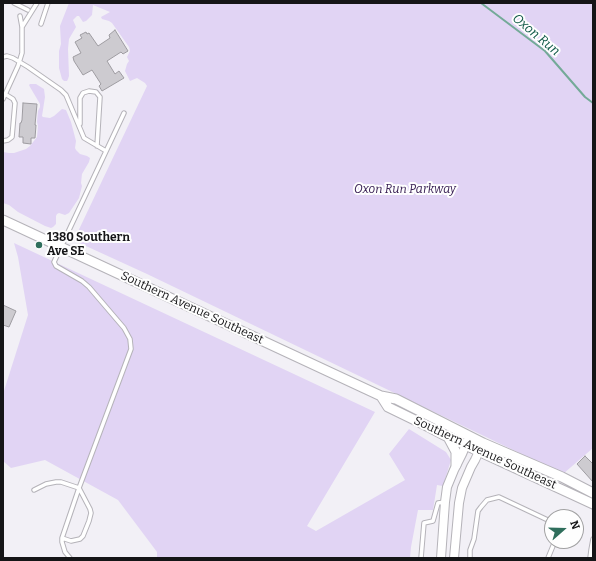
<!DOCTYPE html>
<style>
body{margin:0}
#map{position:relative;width:596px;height:561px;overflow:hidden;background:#f2f0f6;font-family:Bitter,serif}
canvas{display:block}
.frame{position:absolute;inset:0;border:4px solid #151517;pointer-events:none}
.north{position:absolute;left:544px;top:509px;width:40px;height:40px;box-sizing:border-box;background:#fefefe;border:1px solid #a1a1a2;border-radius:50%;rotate:70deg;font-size:11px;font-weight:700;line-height:16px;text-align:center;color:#151517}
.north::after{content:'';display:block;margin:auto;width:14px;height:18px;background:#2f6e5c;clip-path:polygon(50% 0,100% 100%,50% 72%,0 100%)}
</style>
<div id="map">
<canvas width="596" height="561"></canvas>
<div class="frame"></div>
<div class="north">N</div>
</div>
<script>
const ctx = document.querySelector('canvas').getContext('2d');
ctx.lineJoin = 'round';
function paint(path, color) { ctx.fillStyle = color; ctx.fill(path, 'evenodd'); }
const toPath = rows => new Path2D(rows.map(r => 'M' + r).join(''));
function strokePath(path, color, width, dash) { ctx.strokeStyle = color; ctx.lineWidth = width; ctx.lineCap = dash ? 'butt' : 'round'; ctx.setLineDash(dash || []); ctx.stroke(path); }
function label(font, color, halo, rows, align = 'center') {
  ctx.font = font + ' Bitter,serif'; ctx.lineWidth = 4; ctx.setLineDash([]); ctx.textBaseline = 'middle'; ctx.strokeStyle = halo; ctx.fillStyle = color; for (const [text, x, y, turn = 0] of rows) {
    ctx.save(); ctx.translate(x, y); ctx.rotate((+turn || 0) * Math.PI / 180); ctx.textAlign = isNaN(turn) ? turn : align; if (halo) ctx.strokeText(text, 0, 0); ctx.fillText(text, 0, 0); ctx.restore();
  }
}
paint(toPath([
 [69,3,593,3,593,448,563,474,147,274,75,241,74,240,147,86,145,83,137,78,130,81,125,71,127,64,129,61,127,57,130,51,129,47,112,23,109,21,102,19,101,17,110,12,93,5,92,15,86,21,83,22,79,16,77,16,73,20,76,27,69,39,68,49,69,76,68,79,67,81,64,81,62,79,59,68,59,51,61,44,60,26],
 [30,84,36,84,44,89,45,97,42,116,43,117,50,118,54,116,62,109,66,110,71,122,76,141,75,148,76,150,80,154,87,156,90,158,89,162,82,174,81,183,82,186,79,198,69,213,65,215,59,213,57,214,56,216,56,224,53,227,51,228,45,226,18,212,9,205,3,203,3,152,9,153,14,153,26,149,30,146,37,137,38,126,37,122,38,111,40,107,40,104,30,87,29,85],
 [14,243,375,412,307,526,316,531,405,480,389,454,409,429,446,452,451,460,443,486,437,485,433,510,418,510,411,547,410,558,157,558,157,552,118,500,45,460,11,468,3,461,3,394,28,315,18,257]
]), '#e1d4f4');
strokePath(toPath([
 [481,3,545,51,585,97,593,103]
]), '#74aa98', 2);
const building = toPath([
 [115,30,128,51,123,54,121,52,107,61,115,74,119,71,124,78,102,91,99,86,101,84,92,70,83,75,74,61,73,57,81,53,75,42,82,38,80,35,86,32,87,34,89,33,98,46,110,38,109,35,115,30],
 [23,103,37,104,35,125,36,125,35,138,31,138,31,144,23,143,23,137,19,137,20,123,21,123,22,120,23,103],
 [3,305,16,311,9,327,3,325,3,305],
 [585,456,593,464,593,482,577,464,585,456]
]);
paint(building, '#cdcbd0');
strokePath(building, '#9e9ca1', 1);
const service = toPath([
 [14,3,28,10],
 [41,24,48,3],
 [22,27,37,3],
 [3,57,7,56,13,58,28,67,61,90,66,95,84,138,106,151],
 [3,99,18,66,22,53,22,27,20,16],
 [80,124,80,98,83,93,89,91,96,92,100,97,97,146],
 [3,141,8,140,12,137,15,103,13,99,5,94],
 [34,490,46,484,56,482,61,482,79,488,62,538,62,542,65,552,70,558],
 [62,538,71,541,80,539,83,536,89,521,91,513,90,509,79,488,131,349,130,339,124,328,89,287,82,281,56,266,54,262,124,113],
 [593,539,591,550,593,551],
 [421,558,424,523,433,521,438,503,445,502],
 [470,558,470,550,474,539,478,511,481,507,487,500,499,497,552,522],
 [548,558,555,541],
 [590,558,591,550]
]);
const tertiary = toPath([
 [441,558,445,502,447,487,454,470,462,454,468,440],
 [454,558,459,503,462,488,471,467,475,460,482,445]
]);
const secondary = toPath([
 [3,220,381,396,396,399,483,443,562,477,593,493],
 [381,396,388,407,425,425,448,437,593,504],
 [448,437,456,452,456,465]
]);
strokePath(service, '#b5b3b9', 5.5);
strokePath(tertiary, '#b5b3b9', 10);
strokePath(secondary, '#b5b3b9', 11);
strokePath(service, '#fff', 3.5);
strokePath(tertiary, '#fff', 8);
strokePath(secondary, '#fff', 9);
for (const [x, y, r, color] of [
 [39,245,4,"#2f6e5c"]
]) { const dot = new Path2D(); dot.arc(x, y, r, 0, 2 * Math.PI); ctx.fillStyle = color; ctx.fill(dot); strokePath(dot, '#fefefe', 1.5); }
label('italic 12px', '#392054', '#fefefe', [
 ["Oxon Run Parkway",405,190]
]);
label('bold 12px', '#151517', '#fefefe', [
 ["1380 Southern",47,238],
 ["Ave SE",47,252]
], 'left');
label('12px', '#151517', '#fefefe', [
 ["Southern Avenue Southeast",192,308,25],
 ["Southern Avenue Southeast",485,453,25]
]);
label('italic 13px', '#105947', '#fefefe', [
 ["Oxon Run",536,35,40]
]);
</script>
